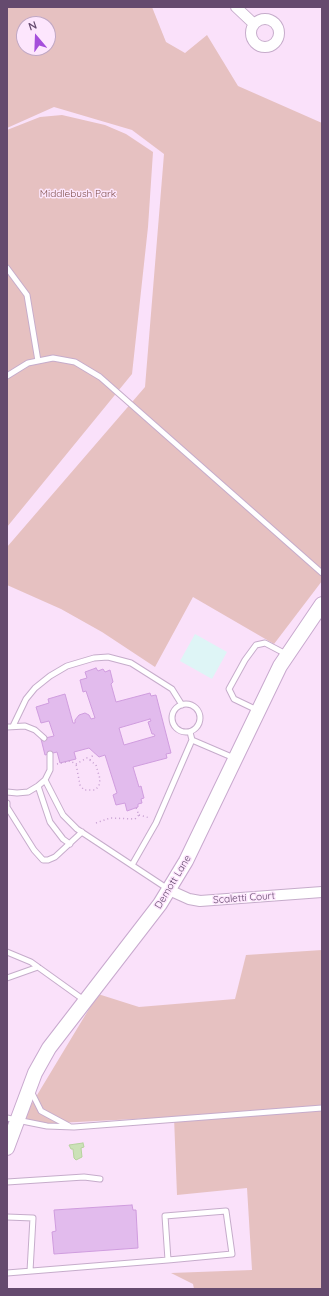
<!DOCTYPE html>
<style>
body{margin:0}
#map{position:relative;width:329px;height:1296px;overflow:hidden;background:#fae1fa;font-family:Quicksand,sans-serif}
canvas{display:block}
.frame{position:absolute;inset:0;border:8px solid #654a6e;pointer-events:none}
.north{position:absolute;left:16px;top:16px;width:40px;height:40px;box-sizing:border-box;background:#fde6fd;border:1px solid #c0a8c4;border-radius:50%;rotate:341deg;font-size:11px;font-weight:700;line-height:16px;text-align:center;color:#654a6e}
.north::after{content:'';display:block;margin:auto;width:14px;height:18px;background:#a54edb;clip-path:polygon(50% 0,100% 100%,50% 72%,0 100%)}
</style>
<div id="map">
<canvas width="329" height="1296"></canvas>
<div class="frame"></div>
<div class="north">N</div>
</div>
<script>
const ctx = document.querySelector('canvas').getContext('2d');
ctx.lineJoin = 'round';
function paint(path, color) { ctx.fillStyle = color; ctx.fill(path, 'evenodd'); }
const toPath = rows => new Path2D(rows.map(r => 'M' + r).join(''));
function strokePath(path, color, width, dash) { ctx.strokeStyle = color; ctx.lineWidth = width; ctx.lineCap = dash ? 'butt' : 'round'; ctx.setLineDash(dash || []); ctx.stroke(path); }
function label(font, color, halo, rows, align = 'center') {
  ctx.font = font + ' Quicksand,sans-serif'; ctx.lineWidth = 3; ctx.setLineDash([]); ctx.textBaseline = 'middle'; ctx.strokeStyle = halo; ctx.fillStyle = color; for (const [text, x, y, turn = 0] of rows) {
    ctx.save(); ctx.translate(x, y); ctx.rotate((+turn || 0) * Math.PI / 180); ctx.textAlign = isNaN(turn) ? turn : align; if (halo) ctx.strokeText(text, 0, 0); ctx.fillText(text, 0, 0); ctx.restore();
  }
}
paint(toPath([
 [195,634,227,652,212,679,180,661]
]), '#def5f6');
paint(toPath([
 [7,7,152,7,166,42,185,53,207,35,238,86,322,123,322,581,274,644,193,597,155,667,102,632,61,609,7,585,7,547,145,387,164,154,132,130,54,107,7,128],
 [24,24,48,24,48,48,24,48],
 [62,115,105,125,126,134,153,152,148,227,132,374,7,527,7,130,40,117],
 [322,950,322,1289,194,1289,193,1284,171,1273,252,1270,247,1188,177,1195,174,1117,19,1125,98,994,139,1007,235,999,246,955]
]), '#e6c1c1');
const water = toPath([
 [83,1143,84,1147,81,1148,82,1157,76,1160,74,1158,73,1149,71,1149,69,1145,83,1143]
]);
paint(water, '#cbe1b7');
strokePath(water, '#b6d29e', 1);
const building = toPath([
 [96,668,98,671,103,669,105,672,110,670,113,682,111,684,116,702,150,693,151,696,156,695,171,753,166,754,167,758,133,767,139,787,141,786,144,798,141,799,142,803,138,804,138,807,127,811,125,803,116,805,113,795,117,793,105,755,99,757,89,748,74,752,76,759,60,763,57,752,45,755,41,739,54,736,49,721,41,723,36,707,49,703,48,699,65,694,73,723,75,723,75,720,79,715,85,713,89,715,91,719,95,718,86,691,83,692,80,680,87,678,85,672,96,668],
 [150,719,151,721,148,722,152,734,154,734,155,736,124,745,119,728,150,719],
 [132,1205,133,1210,136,1210,138,1248,54,1254,52,1232,56,1231,54,1210,132,1205]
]);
paint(building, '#e2bbed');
strokePath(building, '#cf9cde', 1);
const lane = toPath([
 [7,268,27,295,38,361],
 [7,376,28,363,53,358,75,362,100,377,322,573],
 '172 718a14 14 0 1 1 28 0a14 14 0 1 1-28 0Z',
 [257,710,234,699,229,689,245,660,256,645,265,643,286,654],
 [13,726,26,699,35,688,50,676,67,666,94,658,108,657,131,663,172,689,182,705],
 [7,727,25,726,35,730,44,738],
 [192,740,234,758],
 [45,780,63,815,77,829,168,889],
 [38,786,50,822,63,839,70,844],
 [7,792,17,793,28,792,38,786,45,780,50,770,50,754],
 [7,803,7,807,34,850,43,860,48,860,55,857,82,832],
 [132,865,156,823,192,740,190,732],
 [7,952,31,962,84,1000],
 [7,978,38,967],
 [31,1091,41,1111,69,1126],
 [7,1118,47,1126,74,1127,322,1108],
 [7,1182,84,1177,100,1179],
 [7,1217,33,1218,30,1271],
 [7,1273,168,1260,232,1254,226,1211,165,1216,168,1260]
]);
const street = toPath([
 [236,7,254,24],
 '251 33a14 14 0 1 1 28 0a14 14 0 1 1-28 0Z',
 [169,890,189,899,200,901,322,892]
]);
const secondary = toPath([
 [7,1148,35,1073,49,1048,160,904,186,861,280,666,322,604]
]);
strokePath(lane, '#c6accb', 7);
strokePath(street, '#c6accb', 12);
strokePath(secondary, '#c8a9ce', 16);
strokePath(toPath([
 [90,760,94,753],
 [57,764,70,761,76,764,87,758,96,765,100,779,99,786,95,790,84,790,80,785,76,764],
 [139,815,150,818],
 [96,823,110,818,135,819,139,815,136,808]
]), '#c69ed1', 1.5, [1, 3]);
strokePath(lane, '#fff', 5);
strokePath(street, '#fff', 10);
strokePath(secondary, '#fff', 14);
label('10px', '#7f4e49', '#fde6fd', [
 ["Middlebush Park",78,194]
]);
label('10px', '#654a6e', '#fde6fd', [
 ["Demott Lane",173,882,-59],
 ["Scaletti Court",244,898,-4]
]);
</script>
